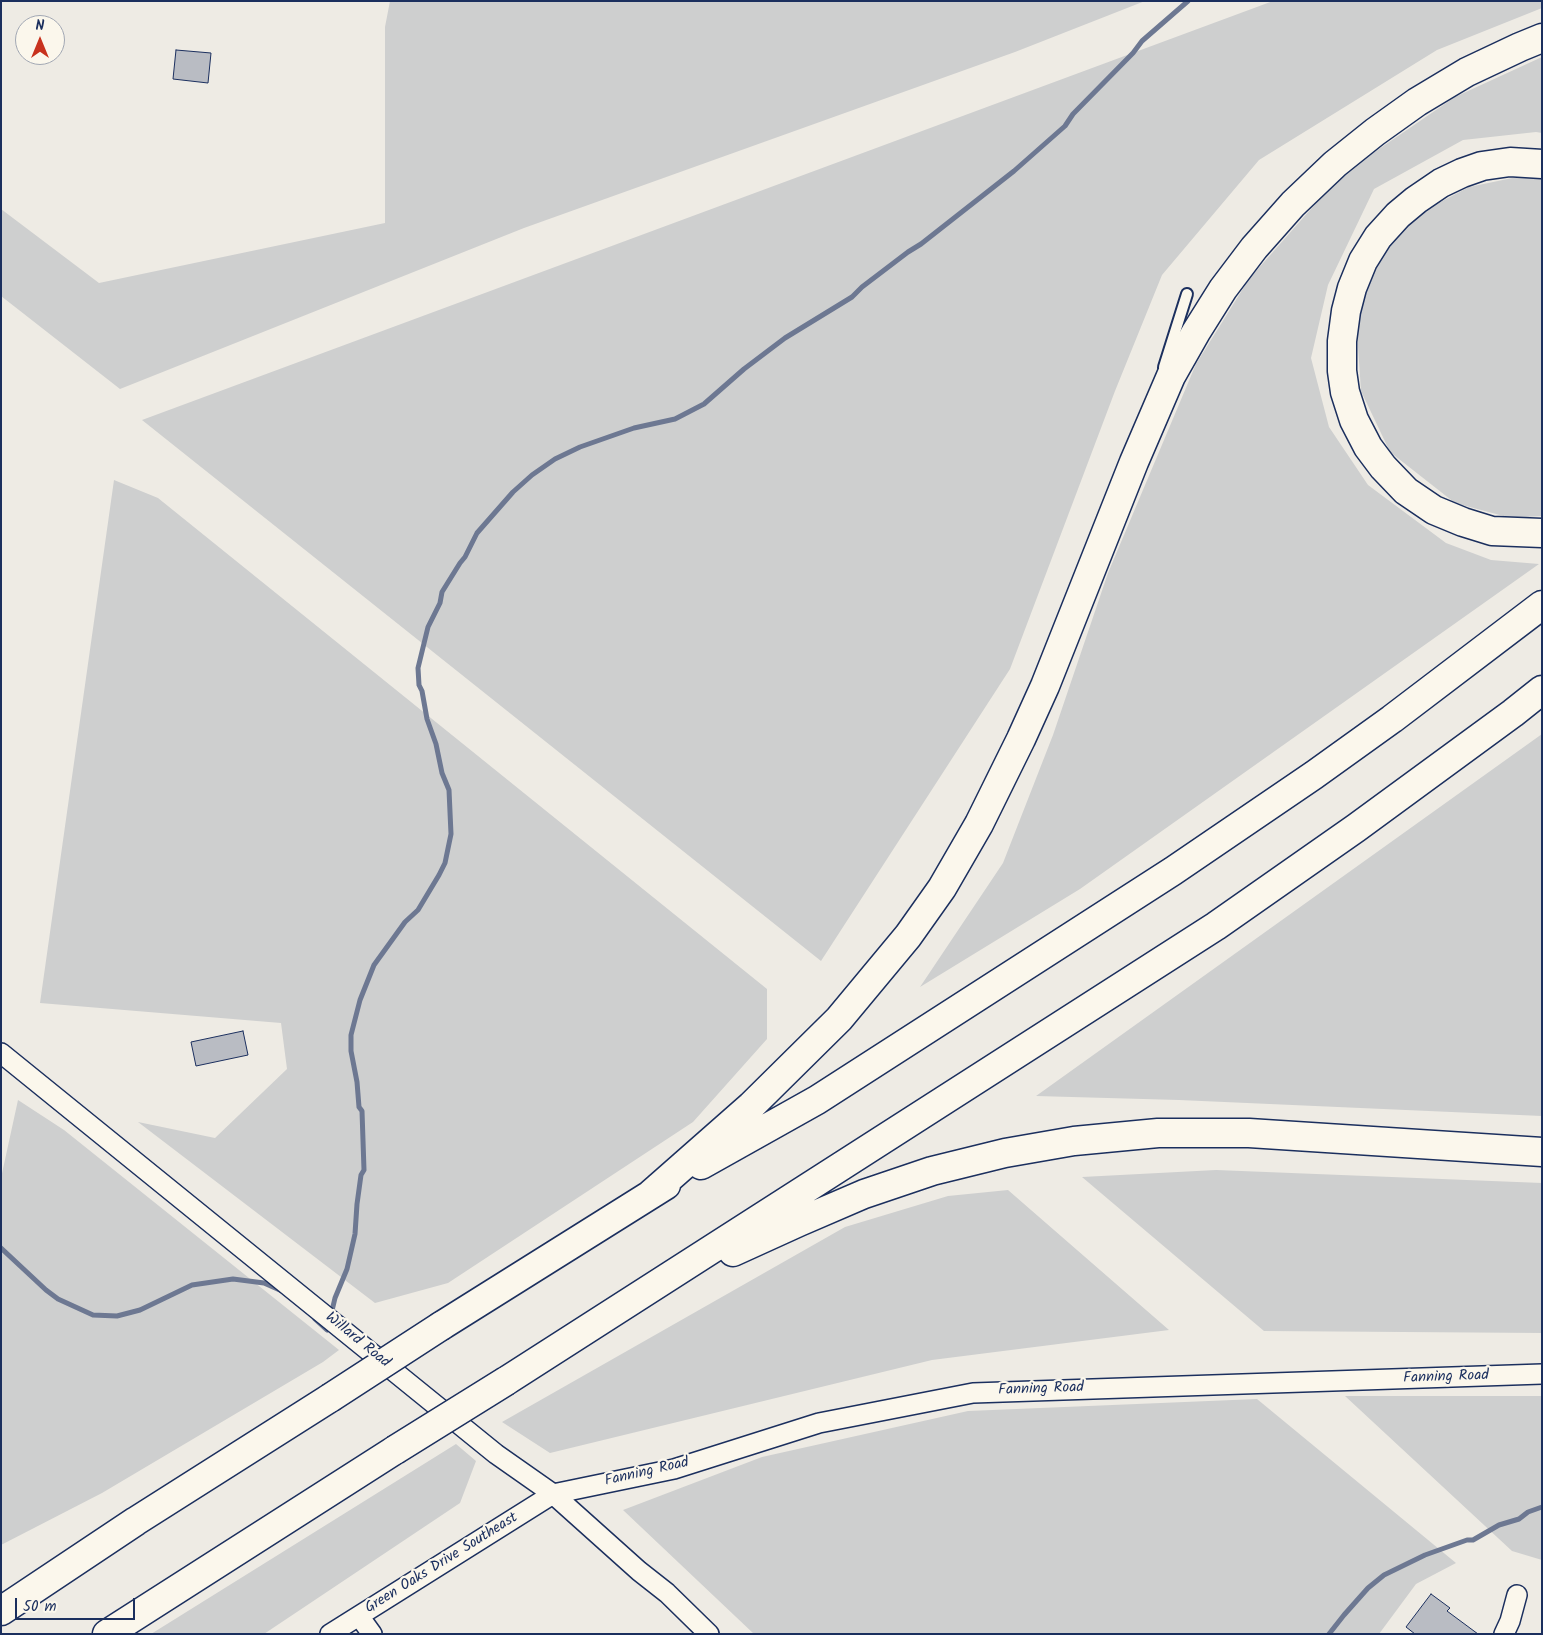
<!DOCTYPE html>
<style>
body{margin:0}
#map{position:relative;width:1543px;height:1635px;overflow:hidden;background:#eeebe4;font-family:Kalam,sans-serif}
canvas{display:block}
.frame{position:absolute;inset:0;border:2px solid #1b2f5e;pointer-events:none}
.north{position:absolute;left:15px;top:15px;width:50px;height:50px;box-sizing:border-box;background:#fbf7ec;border:1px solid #a1a7b3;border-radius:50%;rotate:0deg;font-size:14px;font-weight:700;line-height:20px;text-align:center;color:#1b2f5e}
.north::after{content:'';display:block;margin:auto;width:18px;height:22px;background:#c8321e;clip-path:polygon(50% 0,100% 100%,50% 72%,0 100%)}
.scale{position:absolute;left:15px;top:1598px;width:120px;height:22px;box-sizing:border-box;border:2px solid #1b2f5e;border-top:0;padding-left:6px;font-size:15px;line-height:18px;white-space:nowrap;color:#1b2f5e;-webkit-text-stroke:4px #fbf7ec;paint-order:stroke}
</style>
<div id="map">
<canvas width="1543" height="1635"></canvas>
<div class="frame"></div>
<div class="north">N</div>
<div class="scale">50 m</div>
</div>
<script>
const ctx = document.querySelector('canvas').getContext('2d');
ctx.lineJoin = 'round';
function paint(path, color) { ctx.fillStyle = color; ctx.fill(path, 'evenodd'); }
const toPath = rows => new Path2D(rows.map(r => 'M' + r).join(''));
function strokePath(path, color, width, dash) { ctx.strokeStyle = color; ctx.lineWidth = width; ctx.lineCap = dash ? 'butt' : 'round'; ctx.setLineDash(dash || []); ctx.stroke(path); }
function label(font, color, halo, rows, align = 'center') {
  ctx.font = font + ' Kalam,sans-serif'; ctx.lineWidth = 4.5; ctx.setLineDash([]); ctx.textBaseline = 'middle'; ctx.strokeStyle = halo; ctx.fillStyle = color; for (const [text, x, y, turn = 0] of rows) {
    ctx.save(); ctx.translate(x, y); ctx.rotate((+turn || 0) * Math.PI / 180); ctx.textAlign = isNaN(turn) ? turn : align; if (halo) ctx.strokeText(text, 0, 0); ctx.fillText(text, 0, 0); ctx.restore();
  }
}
paint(toPath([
 [390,1,1145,1,1015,52,524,228,120,389,1,296,1,209,99,283,385,223,385,27],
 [1273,1,1542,1,1542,8,1437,50,1259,160,1162,275,1115,391,1010,669,821,961,142,420],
 [1542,57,1542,133,1536,132,1463,140,1374,189,1328,285,1311,358,1329,427,1368,485,1446,543,1491,560,1539,564,1080,889,920,987,1003,863,1053,735,1108,573,1196,364,1249,279,1341,175,1455,97],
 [1522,176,1542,179,1542,516,1511,518,1455,503,1390,452,1361,391,1356,317,1375,260,1410,218,1469,187],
 [114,480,158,498,767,989,767,1039,693,1122,448,1283,375,1303,138,1122,215,1138,287,1069,281,1023,40,1003],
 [1542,734,1542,1116,1179,1100,1036,1096],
 [18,1100,64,1130,339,1350,323,1362,102,1493,1,1545,1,1178],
 [1216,1170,1542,1183,1542,1333,1264,1331,1082,1177],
 [1008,1190,1169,1330,932,1360,550,1453,502,1422,845,1227,948,1196],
 [1345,1396,1542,1396,1542,1560,1512,1551],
 [1257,1399,1456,1563,1416,1584,1379,1634,754,1634,623,1510,762,1457,968,1411],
 [456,1444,476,1461,460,1503,264,1634,151,1634]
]), '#cecfcf');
strokePath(toPath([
 [1,1248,46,1290,58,1299,93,1315,117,1316,140,1310,192,1285,233,1279,264,1283,282,1291],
 [331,1315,335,1298,347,1269,355,1234,357,1204,361,1175,364,1170,362,1111,359,1107,357,1082,351,1051,351,1035,360,1000,374,965,405,922,418,910,439,875,445,863,451,834,449,790,442,773,436,744,427,719,422,691,419,685,418,668,428,627,440,603,442,592,460,563,465,557,477,533,513,492,532,475,555,459,580,447,634,428,675,419,704,404,744,369,785,338,852,297,862,287,908,252,921,244,1014,171,1065,126,1073,114,1133,53,1142,41,1188,1],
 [315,1319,327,1330],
 [1329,1634,1344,1615,1368,1588,1384,1575,1425,1555,1467,1540,1473,1540,1499,1525,1519,1519,1528,1512,1542,1507]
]), '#6d7892', 5);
const building = toPath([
 [176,50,211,53,208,83,173,79,176,50],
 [243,1031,248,1055,196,1066,191,1042,243,1031],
 [1431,1594,1450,1608,1447,1611,1478,1634,1415,1634,1406,1627,1431,1594]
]);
paint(building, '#b9bcc3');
strokePath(building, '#1b2f5e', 1);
const lane = toPath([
 [1164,367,1187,294]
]);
const street = toPath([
 [1,1053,496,1454,553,1494,639,1571,667,1593,709,1634],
 [359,1616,372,1634],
 [330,1634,553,1494,674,1469,819,1423,973,1393,1542,1374],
 [1504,1634,1510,1621,1517,1595]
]);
const highway = toPath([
 [1542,164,1510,162,1482,166,1462,173,1441,183,1416,200,1398,215,1378,237,1363,261,1352,288,1346,311,1342,341,1342,371,1345,392,1354,420,1368,447,1383,467,1406,491,1434,510,1463,522,1492,531,1542,533],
 [701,1165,817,1100,1173,871,1314,775,1392,719,1542,605],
 [651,1194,751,1106,839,1019,908,936,942,888,979,824,1021,739,1045,686,1134,462,1171,376,1196,332,1223,289,1254,248,1293,204,1335,164,1375,132,1417,102,1467,72,1520,47,1542,38],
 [733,1252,799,1222,864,1194,932,1171,1005,1153,1074,1141,1158,1133,1249,1133,1542,1152],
 [441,1326,666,1185],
 [506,1381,1216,926,1356,828,1513,713,1542,690],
 [1,1611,136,1521,330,1398],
 [107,1634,395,1450]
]);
strokePath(lane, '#1b2f5e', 14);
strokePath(street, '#1b2f5e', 22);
strokePath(highway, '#1b2f5e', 31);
strokePath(lane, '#fbf7ec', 10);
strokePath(street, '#fbf7ec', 19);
strokePath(highway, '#fbf7ec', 28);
const highwayBridge = toPath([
 [330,1398,441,1326],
 [395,1450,506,1381]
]);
strokePath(highwayBridge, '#1b2f5e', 31, []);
strokePath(highwayBridge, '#fbf7ec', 28);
label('15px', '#1b2f5e', '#fbf7ec', [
 ["Willard Road",357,1341,39],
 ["Fanning Road",1446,1378,-2],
 ["Fanning Road",1041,1390,-2],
 ["Fanning Road",647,1473,-13],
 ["Green Oaks Drive Southeast",442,1564,-32]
]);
</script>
